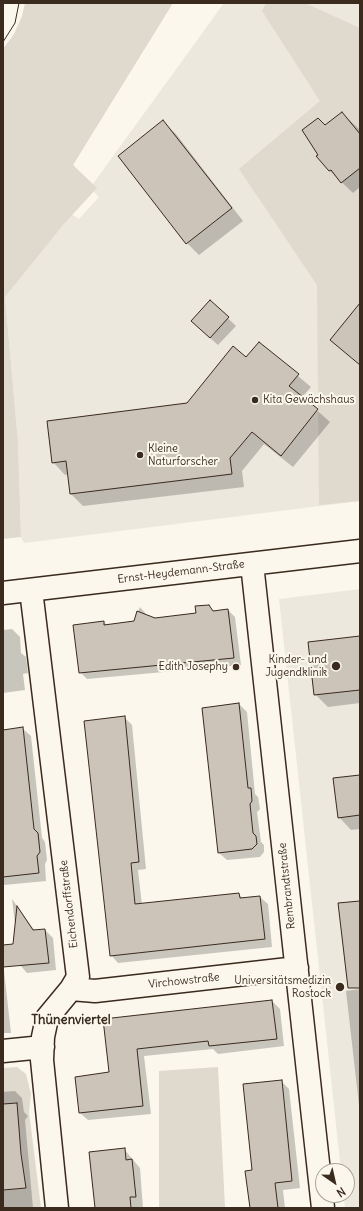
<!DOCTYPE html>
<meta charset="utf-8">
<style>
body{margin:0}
#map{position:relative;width:363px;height:1211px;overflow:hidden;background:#fbf7ec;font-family:Delius,sans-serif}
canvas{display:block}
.frame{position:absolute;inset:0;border:4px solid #3b2a1e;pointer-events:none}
.north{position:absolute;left:315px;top:1163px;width:40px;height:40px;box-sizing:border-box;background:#fbf7ec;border:1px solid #aea59a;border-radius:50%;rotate:146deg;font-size:11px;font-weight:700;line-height:16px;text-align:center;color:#3b2a1e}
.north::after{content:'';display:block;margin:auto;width:14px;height:18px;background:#3b2a1e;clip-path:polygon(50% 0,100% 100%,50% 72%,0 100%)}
</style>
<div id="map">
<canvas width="363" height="1211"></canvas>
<div class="frame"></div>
<div class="north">N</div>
</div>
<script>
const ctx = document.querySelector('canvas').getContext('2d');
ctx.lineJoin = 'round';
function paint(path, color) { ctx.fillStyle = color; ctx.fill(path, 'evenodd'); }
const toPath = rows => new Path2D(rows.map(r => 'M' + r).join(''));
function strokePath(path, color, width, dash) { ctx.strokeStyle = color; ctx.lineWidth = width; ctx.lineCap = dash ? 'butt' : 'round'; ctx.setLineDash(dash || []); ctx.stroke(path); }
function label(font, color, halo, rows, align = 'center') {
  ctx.font = font + ' Delius,sans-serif'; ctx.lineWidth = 4; ctx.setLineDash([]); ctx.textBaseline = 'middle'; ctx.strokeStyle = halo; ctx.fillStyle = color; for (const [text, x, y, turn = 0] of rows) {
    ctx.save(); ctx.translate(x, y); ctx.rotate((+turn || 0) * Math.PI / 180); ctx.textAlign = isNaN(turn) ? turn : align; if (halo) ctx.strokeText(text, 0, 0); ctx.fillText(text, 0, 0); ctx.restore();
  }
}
paint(toPath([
 [224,3,360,3,360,501,24,543,21,537,18,442,5,297,71,214,79,219,99,197,90,188],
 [360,589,360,1208,345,1208,344,1195,347,1195,347,1171,341,1171,279,599]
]), '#ede8dd');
paint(toPath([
 [25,3,173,3,73,165,97,188,63,225,5,297,18,442,21,537,3,539,3,49,14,34,22,16],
 [266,3,305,3,360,28,360,501,319,505,317,285,239,169,320,101,262,11],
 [17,1067,26,1074,31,1094,29,1112,41,1208,3,1208,3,1068],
 [218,1067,225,1208,159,1208,159,1071]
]), '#dfd9ce');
paint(toPath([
 [342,113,360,130,360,187,353,193,329,170,325,126],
 [163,122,176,134,243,221,199,255,187,243],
 [210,301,236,326,218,345,200,329],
 [259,343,311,387,302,397,330,422,293,467,264,444,242,471,244,487,83,506,71,494,69,474,65,475,53,462,187,404,246,359],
 [209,606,214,612,228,610,235,617,241,665,87,679,80,672,104,622,107,625,134,621,140,607,151,620,197,614],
 [359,620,360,620,360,707,360,703,328,707,315,694,360,637],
 [12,629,20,637,21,653,26,657,28,673,23,674,25,690,3,693,3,630],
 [239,704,247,712,255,794,258,797,260,809,257,812,261,842,264,845,264,852,260,857,227,860,219,853],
 [124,717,132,725,146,869,138,870,142,905,239,894,243,899,260,897,268,904,272,947,118,963,111,955],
 [23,729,31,736,42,838,45,842,47,860,45,864,46,881,4,885,3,731],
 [360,776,360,829,351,830,339,817],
 [12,899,35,931,45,930,53,938,56,970,27,973,20,965],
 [3,962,11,1033,3,1033],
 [360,989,360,1114,346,991],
 [272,1001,280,1009,284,1046,218,1054,213,1049,144,1056,151,1114,88,1120,80,1113,110,1073,104,1020],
 [281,1081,289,1089,300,1188,283,1190,285,1208,251,1208,254,1171],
 [15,1091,22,1098,24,1112,28,1116,25,1120,33,1208,3,1208,3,1092],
 [124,1149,140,1168,143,1208,96,1208]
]), '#0003');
const building = toPath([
 [342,112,360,134,360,168,341,183,331,170,329,171,316,156,318,155,302,130,318,118,325,125,342,112],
 [163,120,232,208,186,244,118,156,163,120],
 [210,300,229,317,210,338,191,321,210,300],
 [360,303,360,365,330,340,360,303],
 [259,342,299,374,289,386,318,409,281,456,252,432,230,458,232,474,70,494,66,461,52,463,47,421,187,403,233,346,246,357,259,342],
 [209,605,213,611,228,609,234,658,79,673,73,625,104,621,104,625,134,621,137,611,155,618,196,613,195,606,209,605],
 [360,636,360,690,314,695,308,642,360,636],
 [239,703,248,788,251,788,252,801,250,804,253,833,256,836,257,844,252,849,218,853,202,708,239,703],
 [125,716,139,862,131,863,135,904,239,893,240,898,260,896,265,939,110,956,84,721,125,716],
 [23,727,34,829,38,833,40,852,37,856,39,873,3,877,3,730,23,727],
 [360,775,360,815,338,818,333,778,360,775],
 [360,901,360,988,348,988,338,903,360,901],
 [17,906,33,930,45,929,49,963,3,967,3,945,13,944,17,906],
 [272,1000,277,1039,209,1046,208,1041,137,1049,143,1106,79,1113,75,1077,109,1072,103,1019,272,1000],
 [282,1080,292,1181,275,1183,278,1208,250,1208,245,1171,252,1170,243,1084,282,1080],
 [17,1103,21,1154,26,1188,3,1190,3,1104,17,1103],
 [125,1148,126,1160,132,1159,136,1197,130,1197,131,1208,95,1208,89,1152,125,1148]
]);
paint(building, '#ccc4b9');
strokePath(building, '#3b2a1e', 1);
const minor = toPath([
 [252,564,323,1208],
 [31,590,78,977,71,989,47,1018,43,1037,42,1060,57,1208],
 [3,593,360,551],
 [71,989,95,991,297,968],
 [3,1051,43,1047]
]);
strokePath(minor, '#3b2a1e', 25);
strokePath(minor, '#fbf7ec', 22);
strokePath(toPath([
 [3,42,15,23,19,3]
]), '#3b2a1e', 1);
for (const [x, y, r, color] of [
 [255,400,4,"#3b2a1e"],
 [140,455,4,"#3b2a1e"],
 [336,666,5,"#3b2a1e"],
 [236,667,4,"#3b2a1e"],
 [340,987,5,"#3b2a1e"]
]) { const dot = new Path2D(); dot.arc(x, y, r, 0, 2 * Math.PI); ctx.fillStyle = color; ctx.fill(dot); strokePath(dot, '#fbf7ec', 1.5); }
label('11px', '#3b2a1e', '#fbf7ec', [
 ["Kita Gewächshaus",263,400,"left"],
 ["Kleine",148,449,"left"],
 ["Naturforscher",148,462,"left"],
 ["Kinder- und",327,660],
 ["Jugendklinik",327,673],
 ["Edith Josephy",228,667],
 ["Universitätsmedizin",331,981],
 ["Rostock",331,994]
], 'right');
label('11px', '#3b2a1e', '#fbf7ec', [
 ["Ernst-Heydemann-Straße",181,572,-7],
 ["Rembrandtstraße",287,886,-96],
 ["Eichendorffstraße",69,904,-97],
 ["Virchowstraße",184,981,-6]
]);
label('bold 13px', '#3b2a1e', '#fbf7ec', [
 ["Thünenviertel",71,1020]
]);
</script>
